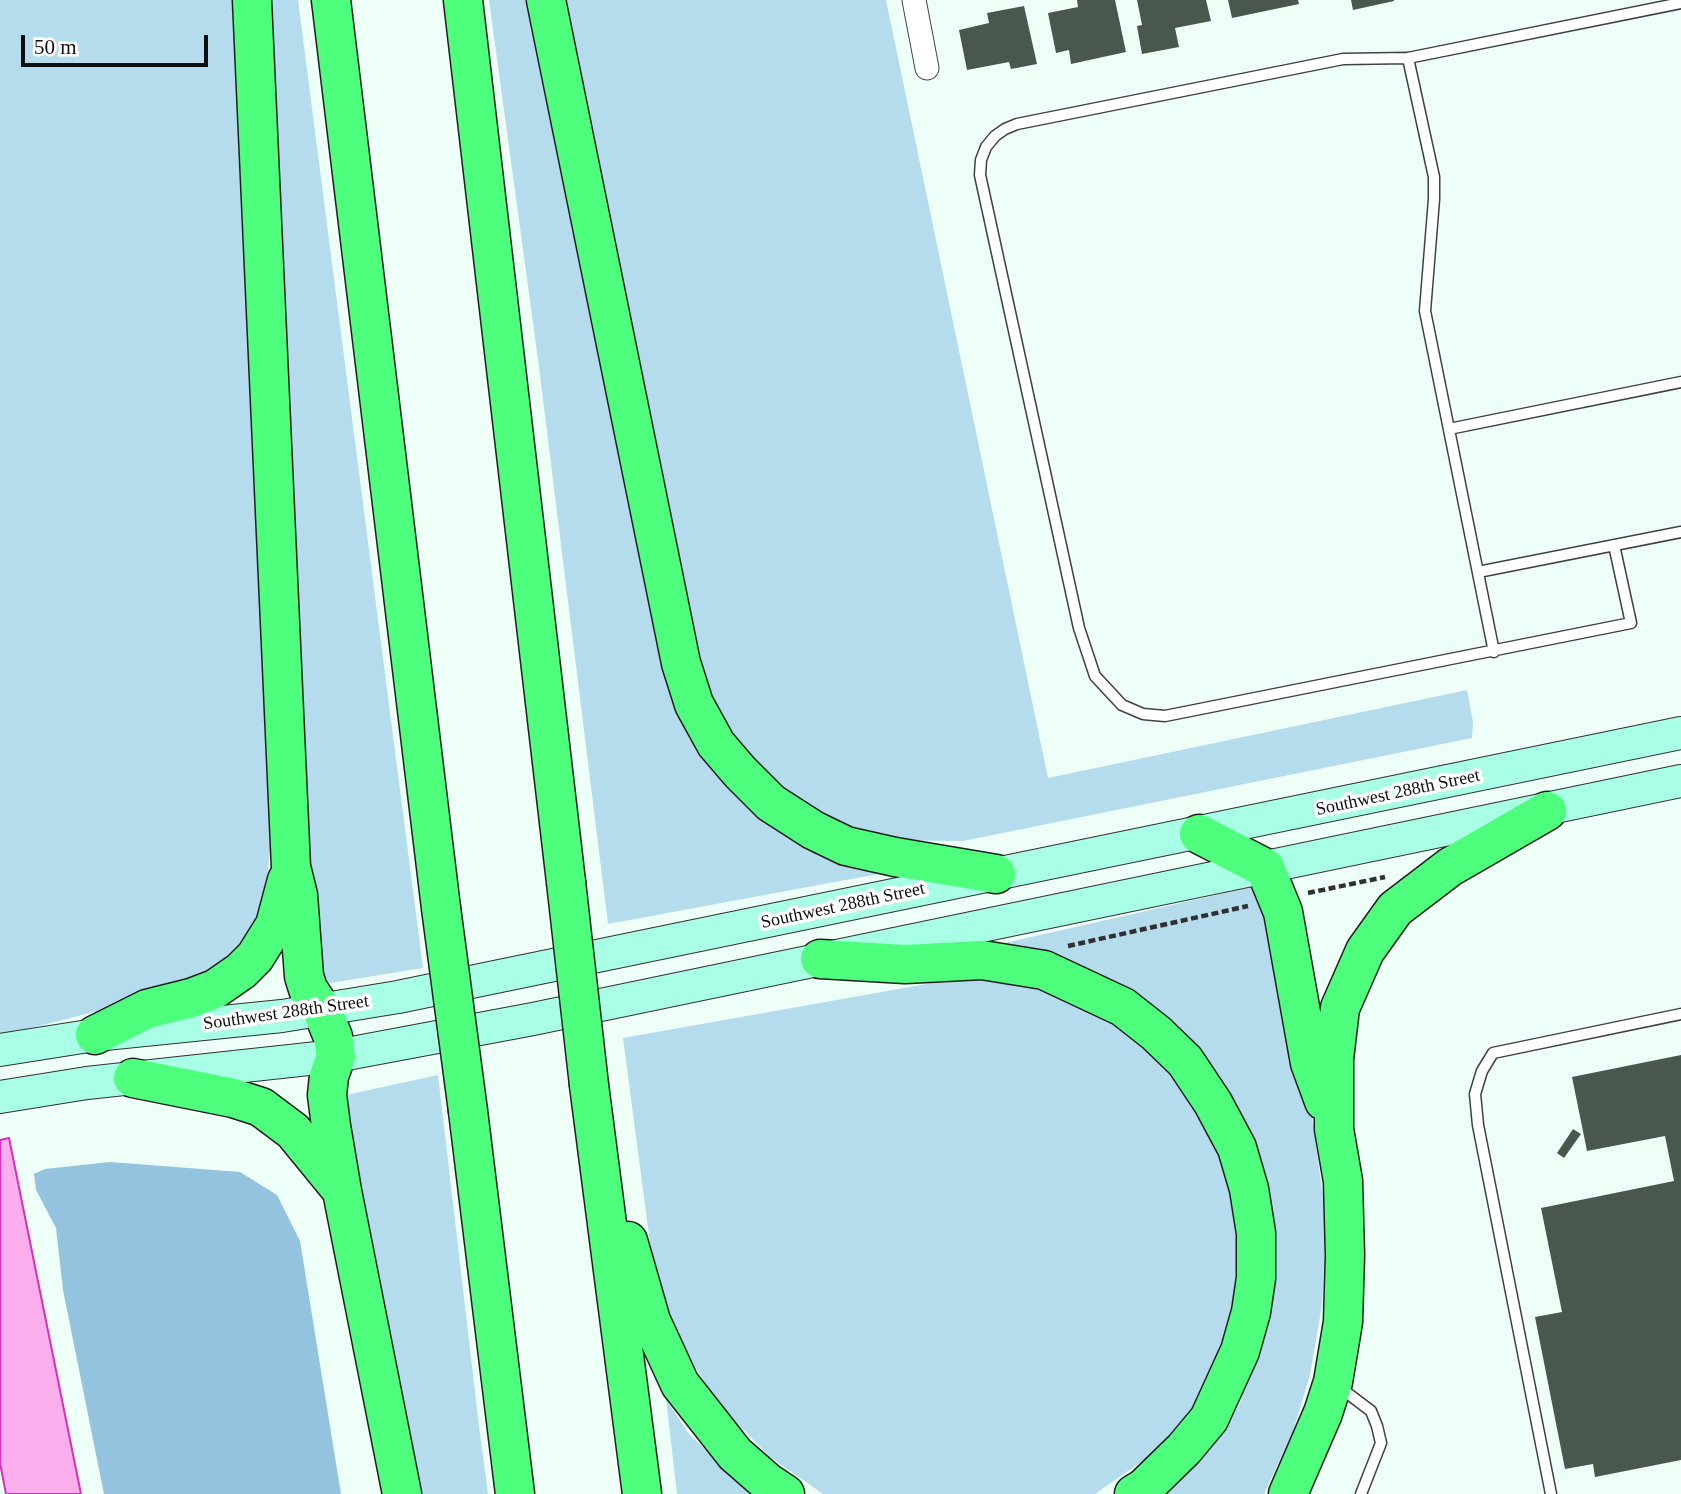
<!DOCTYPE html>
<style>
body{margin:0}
#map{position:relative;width:1681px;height:1494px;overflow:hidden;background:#eefff8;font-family:Georgia,serif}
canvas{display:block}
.scale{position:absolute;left:21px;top:35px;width:187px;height:32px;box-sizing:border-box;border:4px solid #0e0e0e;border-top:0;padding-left:9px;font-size:21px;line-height:24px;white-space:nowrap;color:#0e0e0e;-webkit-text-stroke:5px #fff;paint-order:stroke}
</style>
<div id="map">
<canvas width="1681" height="1494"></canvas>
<div class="scale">50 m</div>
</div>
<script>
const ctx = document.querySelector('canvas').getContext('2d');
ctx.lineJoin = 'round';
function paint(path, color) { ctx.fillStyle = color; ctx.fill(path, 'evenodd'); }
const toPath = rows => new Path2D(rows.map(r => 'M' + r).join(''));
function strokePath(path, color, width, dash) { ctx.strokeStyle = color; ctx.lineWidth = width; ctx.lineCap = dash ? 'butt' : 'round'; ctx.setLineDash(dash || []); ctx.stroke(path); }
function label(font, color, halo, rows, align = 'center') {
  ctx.font = font + ' Georgia,serif'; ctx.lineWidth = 7; ctx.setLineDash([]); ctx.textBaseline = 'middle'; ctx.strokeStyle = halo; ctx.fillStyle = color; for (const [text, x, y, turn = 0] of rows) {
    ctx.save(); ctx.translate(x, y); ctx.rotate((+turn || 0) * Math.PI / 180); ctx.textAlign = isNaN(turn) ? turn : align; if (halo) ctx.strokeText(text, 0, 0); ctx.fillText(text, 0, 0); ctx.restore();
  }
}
paint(toPath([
 [0,0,239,0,271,843,265,893,250,949,172,992,0,1036],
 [263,0,298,0,423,968,318,985,308,971],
 [489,0,535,0,682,709,875,869,878,874,608,924,539,367],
 [557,0,886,0,1048,778,1467,690,1473,722,1472,738,963,841,881,840,835,825,753,772,698,679],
 [1256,886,1263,893,1311,1110,1324,1204,1325,1248,1322,1305,1310,1375,1293,1431,1264,1494,1167,1494,1196,1466,1239,1406,1266,1320,1225,1097,996,945],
 [994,972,1061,989,1150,1043,1209,1118,1238,1204,1239,1302,1200,1401,1164,1446,1095,1494,823,1494,770,1457,721,1407,688,1356,673,1324,652,1258,623,1038],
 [438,1075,479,1426,488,1494,418,1494,337,1097],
 [666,1399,688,1433,751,1494,677,1494]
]), '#b5dcec');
paint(toPath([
 [110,1162,240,1172,277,1195,300,1241,341,1494,104,1494,63,1290,56,1228,36,1190,34,1174,45,1169]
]), '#93c3de');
const water = toPath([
 [9,1138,81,1494,6,1494,0,1463,0,1140,9,1138]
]);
paint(water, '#faafec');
strokePath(water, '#d631b4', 2);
paint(toPath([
 [1077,0,1115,0,1126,52,1071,64,1069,50,1056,53,1048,13,1078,7],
 [1137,0,1206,0,1211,21,1175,28,1179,47,1142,54,1137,26,1142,25],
 [1228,0,1298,0,1299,4,1232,18],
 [1351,0,1394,0,1394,1,1353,10],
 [1024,6,1037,64,1011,69,1009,62,967,70,959,30,989,23,987,13],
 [1681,1055,1681,1460,1595,1477,1593,1464,1565,1469,1535,1317,1562,1312,1541,1208,1674,1181,1665,1136,1587,1151,1572,1077],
 [1573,1129,1581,1134,1564,1158,1557,1153]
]), '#49574c');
const service = toPath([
 [1408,58,1434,177,1434,199,1425,311,1494,652],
 [1449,429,1681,382],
 [1614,545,1631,623,1165,716,1143,714,1122,705,1095,676,1079,628,980,175,981,160,986,147,995,136,1005,129,1017,124,1343,59,1408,58,1681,3],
 [1478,572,1681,532],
 [1338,1386,1371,1411,1377,1426,1381,1443,1361,1494],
 [1551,1494,1478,1125,1475,1094,1482,1071,1493,1053,1681,1014]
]);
const minor = toPath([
 [914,0,927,68]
]);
const secondary = toPath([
 [0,1050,95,1035,282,1016,398,997,1681,733],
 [0,1097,87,1083,336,1056,533,1019,1681,781]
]);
const motorway = toPath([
 [252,0,291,867,298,895,304,976,308,989,322,1010,333,1037,336,1056,329,1076,327,1095,331,1126,342,1191,402,1494],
 [331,0,441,908],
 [463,0,566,882],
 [546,0,681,663,694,704,716,744,740,772,771,803,813,830,846,846,895,857,996,874],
 [1199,834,1265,868,1283,912,1310,1063,1324,1101],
 [820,959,905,964,982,960,1044,970,1123,1007,1156,1033,1185,1061,1213,1103,1237,1148,1249,1189,1256,1233,1256,1278,1251,1312,1240,1351,1209,1419,1184,1449,1144,1488,1134,1494],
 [95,1035,147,1009,191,998,215,989,241,971,255,957,275,925,287,880],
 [133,1078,233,1098,261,1107,293,1131,338,1186],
 [589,1085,642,1494],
 [468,1111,515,1494],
 [628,1241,651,1321,680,1384,735,1454,767,1482,785,1494],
 [1288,1494,1323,1413,1333,1382,1343,1322,1345,1255,1343,1181,1334,1129,1334,1059,1340,1008,1365,951,1395,909,1450,867,1547,811]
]);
strokePath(service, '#414141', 13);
strokePath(minor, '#414141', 25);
strokePath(secondary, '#303030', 34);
strokePath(motorway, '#1f1f1f', 41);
strokePath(toPath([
 [1308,893,1385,877],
 [1068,946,1248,906]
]), '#303030', 4.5, [7, 3.5]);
strokePath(service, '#fff', 10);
strokePath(minor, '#fff', 23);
strokePath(secondary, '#a9ffe5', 32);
strokePath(motorway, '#4efe7d', 38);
const motorwayBridge = toPath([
 [566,882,589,1085],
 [441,908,468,1111]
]);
strokePath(motorwayBridge, '#1f1f1f', 41, []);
strokePath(motorwayBridge, '#4efe7d', 38);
label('18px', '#0e0e0e', '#fff', [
 ["Southwest 288th Street",1398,793,-12],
 ["Southwest 288th Street",843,906,-12],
 ["Southwest 288th Street",286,1013,-8]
]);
</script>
